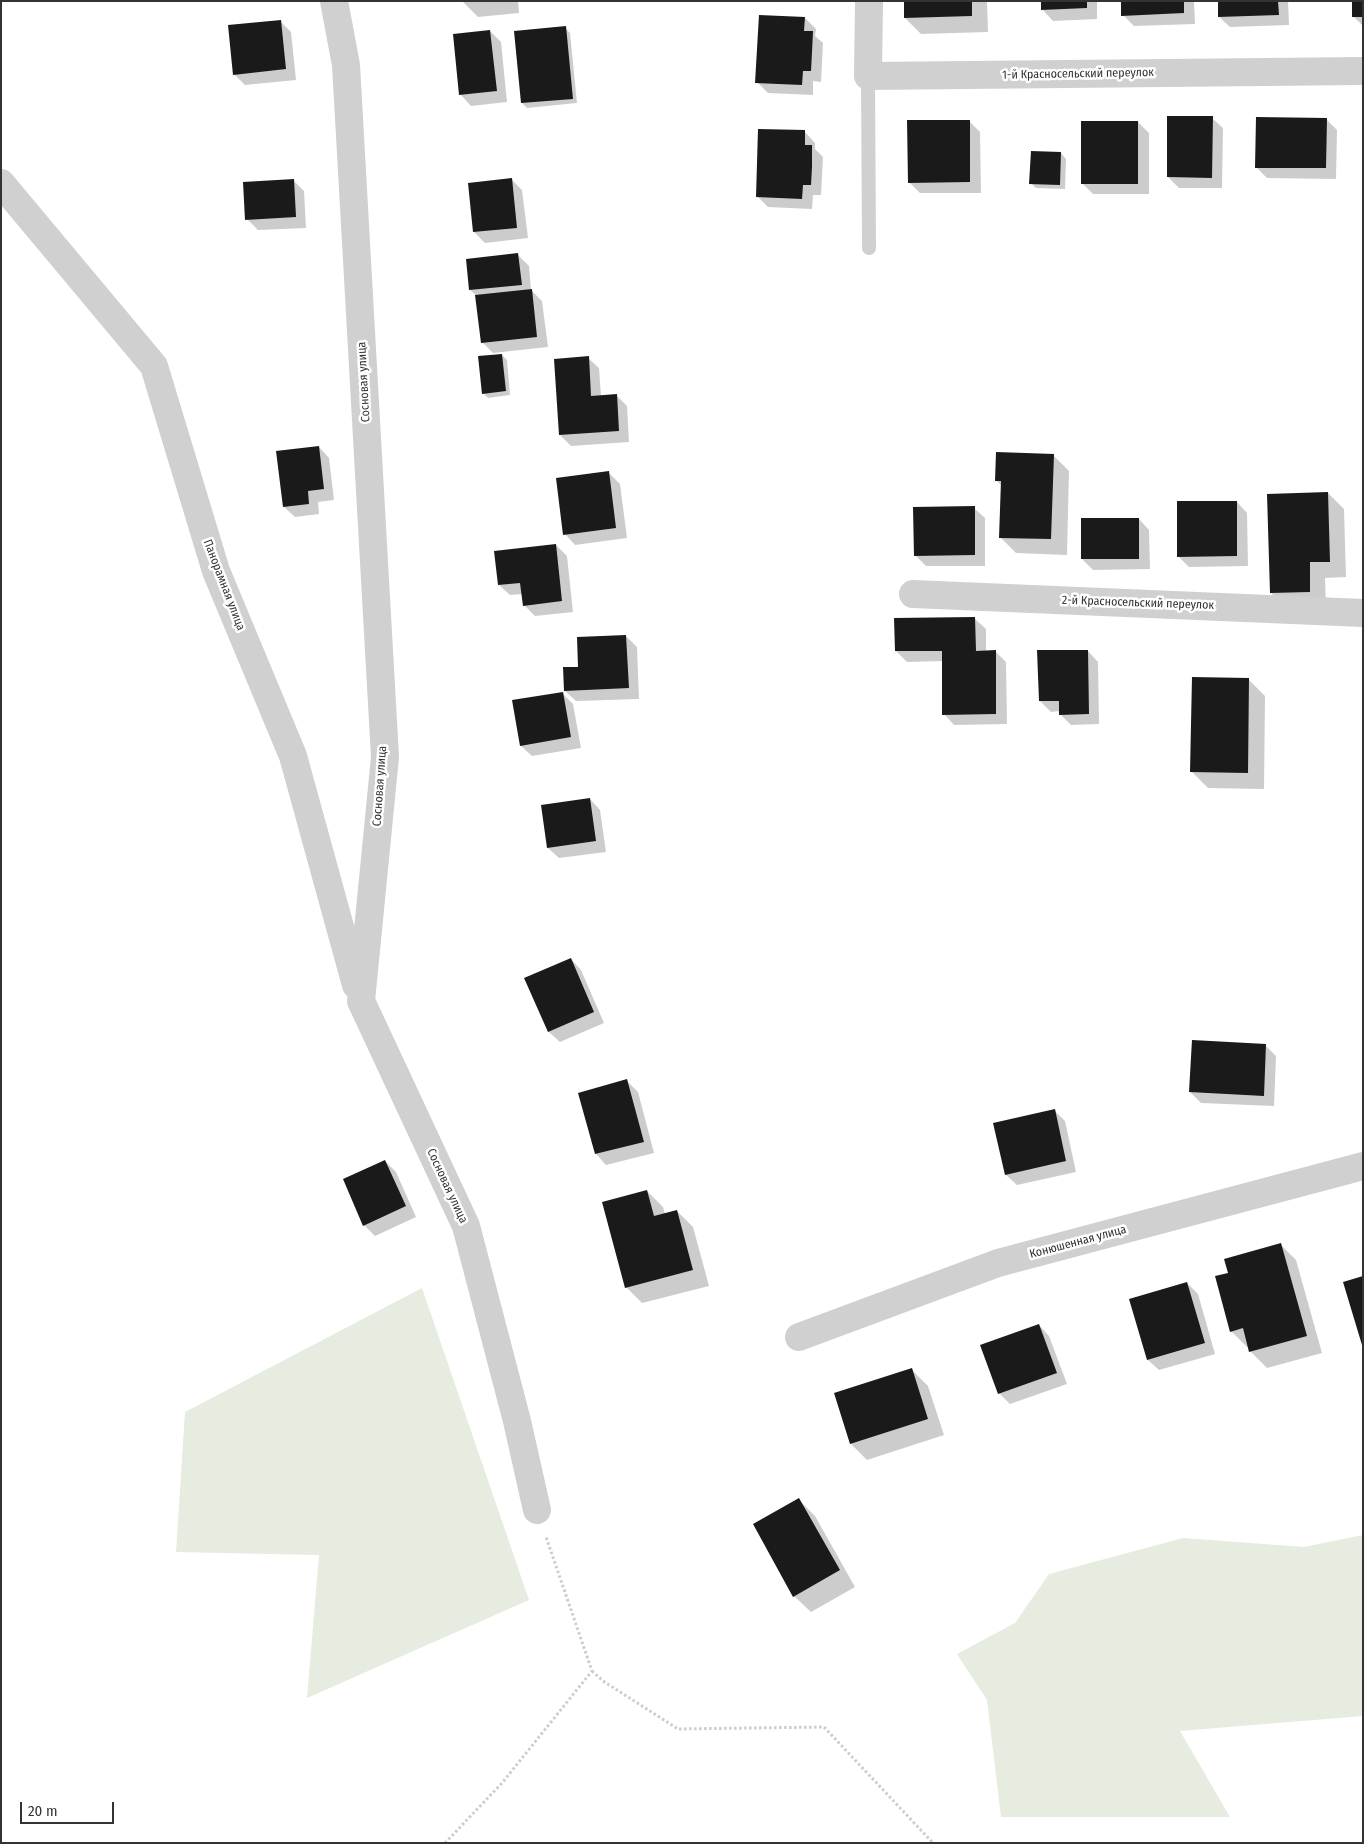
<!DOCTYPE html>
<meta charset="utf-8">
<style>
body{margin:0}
#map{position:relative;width:1364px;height:1844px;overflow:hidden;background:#fff;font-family:"Fira Sans Condensed",sans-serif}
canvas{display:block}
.frame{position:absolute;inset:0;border:2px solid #333;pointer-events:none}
.scale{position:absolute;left:20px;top:1802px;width:94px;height:22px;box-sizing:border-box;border:2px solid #333;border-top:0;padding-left:6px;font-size:15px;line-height:18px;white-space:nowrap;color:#333;-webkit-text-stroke:4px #fff;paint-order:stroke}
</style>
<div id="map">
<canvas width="1364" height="1844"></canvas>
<div class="frame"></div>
<div class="scale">20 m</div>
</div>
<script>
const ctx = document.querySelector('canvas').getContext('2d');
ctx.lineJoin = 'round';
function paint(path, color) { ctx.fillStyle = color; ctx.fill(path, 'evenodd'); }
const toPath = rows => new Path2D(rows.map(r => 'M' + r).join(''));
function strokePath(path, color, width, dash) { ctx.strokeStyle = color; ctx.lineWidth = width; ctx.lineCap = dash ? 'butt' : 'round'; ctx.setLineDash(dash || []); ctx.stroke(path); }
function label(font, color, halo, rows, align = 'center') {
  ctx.font = font + ' "Fira Sans Condensed",sans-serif'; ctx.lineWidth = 5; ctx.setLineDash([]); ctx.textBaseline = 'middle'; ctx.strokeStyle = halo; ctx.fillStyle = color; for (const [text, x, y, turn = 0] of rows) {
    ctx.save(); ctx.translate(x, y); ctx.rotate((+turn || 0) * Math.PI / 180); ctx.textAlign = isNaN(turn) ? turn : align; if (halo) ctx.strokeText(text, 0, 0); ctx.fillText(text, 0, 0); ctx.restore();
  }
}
paint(toPath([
 [422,1288,529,1600,307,1698,319,1555,176,1552,185,1412],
 [1363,1535,1363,1716,1180,1731,1230,1817,1001,1817,987,1700,957,1654,1015,1623,1049,1574,1183,1538,1304,1547]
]), '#e6ecdf');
paint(toPath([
 [462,1,518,1,519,13,478,17],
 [905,1,987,1,988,32,921,34,905,18],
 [1042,1,1097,1,1097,19,1053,21,1043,10],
 [1122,1,1194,1,1195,24,1134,26,1123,15],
 [1219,1,1288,1,1289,25,1230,27,1219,17],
 [1363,1,1363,26,1353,16],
 [805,18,816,29,815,36,823,43,821,82,813,81,813,95,768,93,757,82],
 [281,22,291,32,296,80,245,85,234,74],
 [565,28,570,33,577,103,527,108,522,103],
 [490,31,501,42,507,102,471,106,461,95],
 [1212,118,1223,128,1222,188,1179,188,1168,177],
 [1326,119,1337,130,1336,179,1267,178,1256,167],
 [969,121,980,132,981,193,920,193,909,182],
 [1138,122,1149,133,1149,194,1093,194,1082,183],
 [805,132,815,143,815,149,823,157,821,195,813,195,812,209,768,207,757,196],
 [1061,153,1066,159,1065,189,1036,188,1031,183],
 [511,179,522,190,528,238,485,243,474,232,469,184],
 [293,180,304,191,306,228,258,230,247,219],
 [518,255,529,266,531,290,542,301,548,347,493,353,482,342,477,296,470,290],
 [502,355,507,360,510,395,488,398,483,393],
 [588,358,599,368,601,396,616,395,627,406,629,442,571,446,560,435],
 [319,447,329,458,334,500,318,502,319,514,295,517,284,507],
 [1053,455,1069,471,1067,555,1016,553,1000,537,1002,486,996,480],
 [609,473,620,484,627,538,575,545,565,534],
 [1328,493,1344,509,1346,577,1325,578,1326,608,1287,609,1271,593],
 [1237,502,1247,513,1248,566,1189,567,1178,556],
 [974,508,985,518,985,566,926,566,915,555],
 [1139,519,1149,530,1150,569,1093,570,1082,559],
 [556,545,567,556,573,612,535,616,524,605,523,594,510,595,499,585],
 [975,619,986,629,986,652,995,651,1006,662,1007,724,954,725,944,714,943,661,907,662,896,651],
 [626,636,637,647,639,699,576,701,565,691,580,668],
 [1088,651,1098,662,1099,724,1071,725,1060,714,1060,711,1051,712,1040,701],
 [1249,680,1265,696,1264,789,1208,788,1192,772],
 [562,693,573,704,581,748,532,756,521,746],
 [590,799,600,810,606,852,559,858,548,848],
 [571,959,581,970,604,1023,560,1042,549,1032,526,979],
 [1265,1045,1276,1056,1274,1106,1201,1103,1190,1092],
 [627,1081,638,1092,654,1153,606,1165,596,1154],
 [1054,1110,1065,1121,1076,1172,1017,1185,1006,1175],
 [385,1161,396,1172,416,1217,375,1236,364,1225],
 [647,1191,663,1207,665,1214,677,1211,693,1227,709,1286,642,1303,626,1287],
 [1280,1244,1296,1260,1322,1353,1267,1368,1251,1352,1249,1347,1247,1347,1231,1331,1229,1274],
 [1187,1283,1198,1294,1215,1354,1159,1370,1148,1360,1131,1299],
 [1039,1325,1049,1336,1067,1384,1010,1404,999,1393],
 [912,1370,928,1386,944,1435,867,1460,851,1444],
 [799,1500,815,1516,855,1587,811,1612,794,1596]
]), '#0003');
paint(toPath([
 [904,1,972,1,972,16,904,18],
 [1041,1,1087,1,1087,8,1041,10],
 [1121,1,1184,1,1184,13,1121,16],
 [1218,1,1278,1,1279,15,1218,17],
 [1352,1,1363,1,1363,17,1352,17],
 [759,15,805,17,804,31,813,31,812,52,811,71,803,71,802,85,755,83],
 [281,20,286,69,233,75,228,25],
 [566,26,573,99,521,103,514,31],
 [490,30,497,91,459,95,453,34],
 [1167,116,1213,116,1212,178,1167,177],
 [1256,117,1327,118,1326,168,1255,168],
 [907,120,970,120,970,182,908,183],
 [1081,121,1138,121,1138,184,1081,184],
 [758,129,805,130,805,145,812,145,812,167,811,185,803,185,802,199,756,197],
 [1031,151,1061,152,1060,185,1029,184],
 [512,178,517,228,473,232,468,183],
 [294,179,296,217,245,220,243,182],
 [518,253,522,285,469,290,466,259],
 [532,289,537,337,481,343,475,295],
 [502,354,506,391,482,394,478,356],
 [589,356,591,396,617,394,619,431,559,435,554,359],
 [319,446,324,489,308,491,309,504,283,507,276,451],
 [996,452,1054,454,1051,539,999,538,1001,481,995,481],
 [609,471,616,528,563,535,556,478],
 [1328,492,1330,562,1310,562,1310,592,1270,593,1267,494],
 [1177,501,1237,501,1237,556,1177,557],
 [975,506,975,555,914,556,913,507],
 [1081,518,1139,518,1139,559,1081,559],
 [556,544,562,601,523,606,520,583,498,585,494,551],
 [975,617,976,651,996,650,996,714,942,715,942,651,895,651,894,618],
 [626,635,629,688,564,691,563,667,578,667,577,637],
 [1037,650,1088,650,1089,714,1059,715,1059,701,1039,701],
 [1192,677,1249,678,1248,773,1190,772],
 [563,692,571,737,520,746,512,700],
 [590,798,596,841,547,848,541,805],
 [571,958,594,1012,548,1032,524,978],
 [1192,1040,1266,1044,1264,1096,1189,1092],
 [627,1079,644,1142,595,1154,578,1093],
 [1055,1109,1066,1161,1005,1175,993,1123],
 [385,1160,406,1206,363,1226,343,1179],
 [647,1190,654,1216,677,1210,693,1270,625,1288,602,1202],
 [1281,1243,1307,1336,1249,1352,1243,1328,1230,1332,1215,1276,1228,1273,1224,1259],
 [1363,1276,1363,1345,1362,1345,1343,1282],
 [1187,1282,1205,1343,1147,1360,1129,1299],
 [1039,1324,1057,1373,998,1394,980,1345],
 [912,1368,928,1419,850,1444,834,1393],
 [799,1498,840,1570,793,1597,753,1524]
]), '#1a1a1a');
strokePath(toPath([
 [592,1671,603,1681,678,1729,824,1727,933,1843],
 [445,1843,502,1783,592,1671,546,1537]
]), '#cdcdcd', 3, [2.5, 2.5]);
strokePath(toPath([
 [868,76,869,248]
]), '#d0d0d0', 14);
strokePath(toPath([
 [334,1,346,65,385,757,361,1001,466,1226,517,1421,537,1510],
 [869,1,868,76,1363,71],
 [1,183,154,366,216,571,293,756,356,985],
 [913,594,1363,613],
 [799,1337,998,1263,1363,1166]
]), '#d0d0d0', 28);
label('12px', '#333', '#fff', [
 ["1-й Красносельский переулок",1078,74,-1],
 ["Сосновая улица",364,382,-93],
 ["Панорамная улица",224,585,69],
 ["2-й Красносельский переулок",1138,603,2],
 ["Сосновая улица",380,786,-86],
 ["Сосновая улица",447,1186,65],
 ["Конюшенная улица",1078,1242,-15]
]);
</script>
